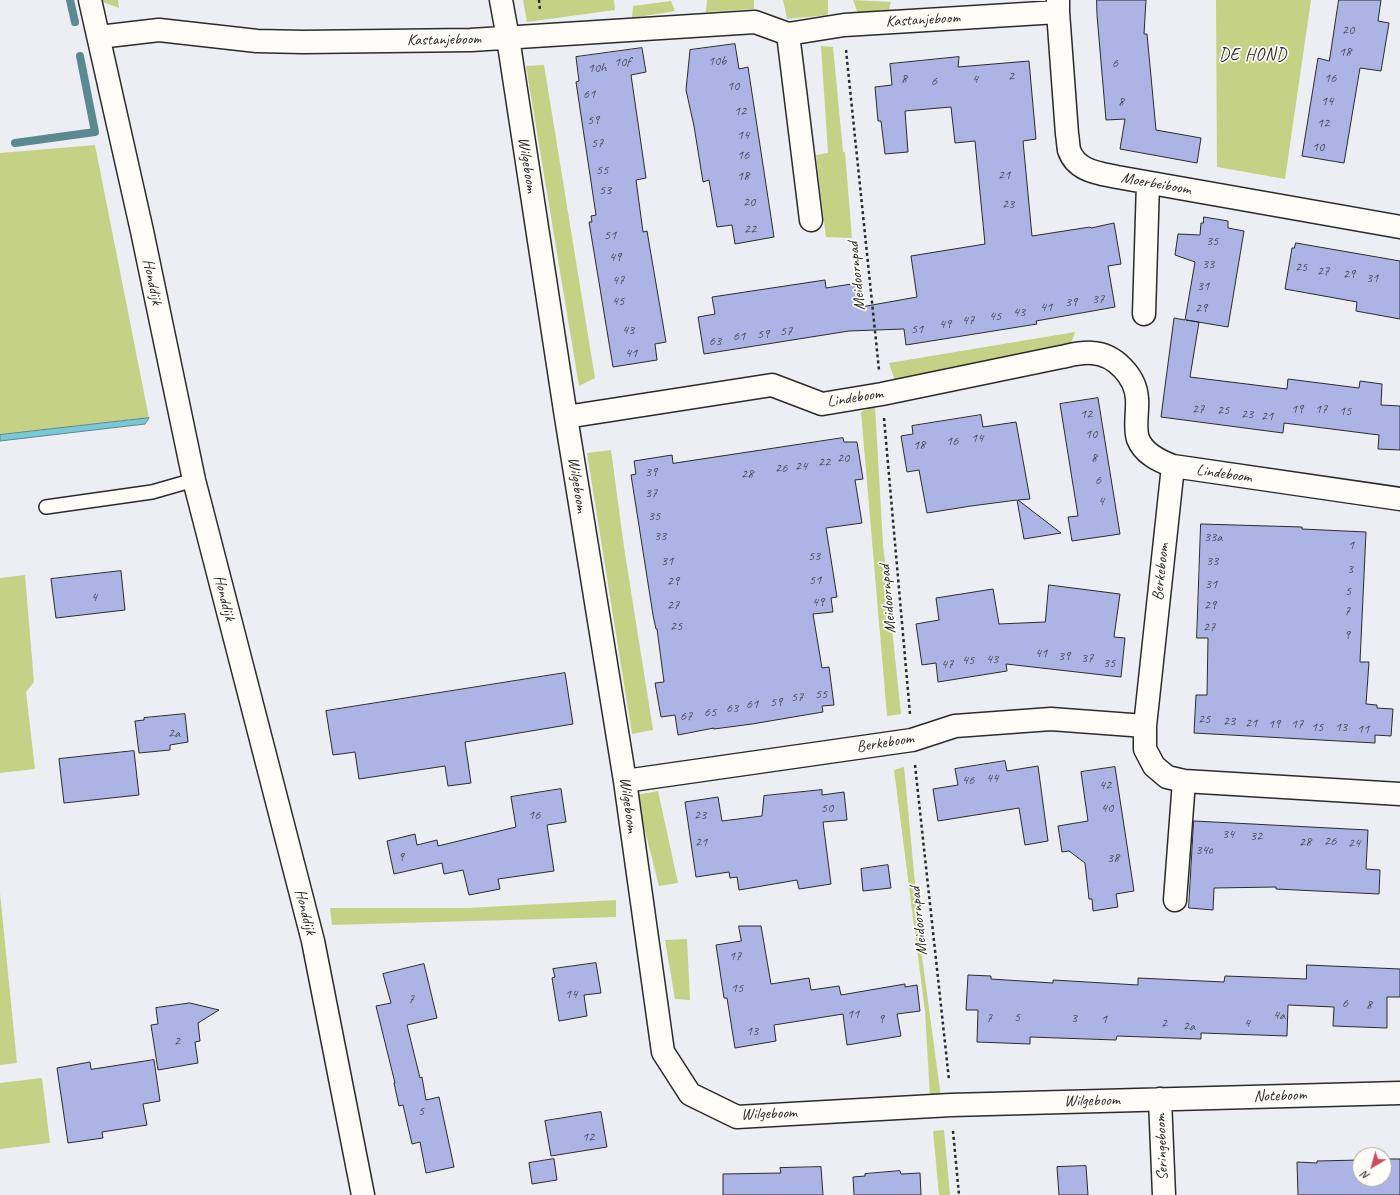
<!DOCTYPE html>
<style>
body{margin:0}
#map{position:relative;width:1400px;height:1195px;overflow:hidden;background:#edeef3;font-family:Caveat,sans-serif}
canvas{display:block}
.north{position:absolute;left:1352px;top:1147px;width:40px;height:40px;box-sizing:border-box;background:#fdfcf7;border:1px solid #a9a8a5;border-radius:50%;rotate:217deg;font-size:11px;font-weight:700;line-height:16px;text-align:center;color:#2b2b2b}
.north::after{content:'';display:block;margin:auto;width:14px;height:18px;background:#d1495b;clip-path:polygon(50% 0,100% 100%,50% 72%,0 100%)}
</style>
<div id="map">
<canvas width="1400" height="1195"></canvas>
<div class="north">N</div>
</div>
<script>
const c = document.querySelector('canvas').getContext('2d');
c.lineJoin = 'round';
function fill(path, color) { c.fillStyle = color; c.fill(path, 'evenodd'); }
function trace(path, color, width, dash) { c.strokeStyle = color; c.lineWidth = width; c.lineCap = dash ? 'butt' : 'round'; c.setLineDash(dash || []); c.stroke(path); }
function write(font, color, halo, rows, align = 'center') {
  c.font = font + ' Caveat,sans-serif'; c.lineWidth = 3.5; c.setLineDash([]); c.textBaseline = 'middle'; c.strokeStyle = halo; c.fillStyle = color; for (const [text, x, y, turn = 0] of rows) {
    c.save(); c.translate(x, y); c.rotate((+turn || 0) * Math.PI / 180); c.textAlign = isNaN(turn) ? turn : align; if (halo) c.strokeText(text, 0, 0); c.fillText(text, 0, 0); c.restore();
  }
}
const green = new Path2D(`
 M 102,0 L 118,0 L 119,8 L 103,2 Z
 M 523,0 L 614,0 L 615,10 L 527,22 Z
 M 707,0 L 754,0 L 754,9 L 706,12 Z
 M 783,0 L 828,0 L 828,15 L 787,19 Z
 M 853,0 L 891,2 L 888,13 L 858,14 Z
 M 1216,0 L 1311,0 L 1285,179 L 1217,167 Z
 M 671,1 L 675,11 L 632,18 L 633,6 Z
 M 821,46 L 833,47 L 843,152 L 845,152 L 852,238 L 826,237 L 816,155 L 828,153 Z
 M 544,65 L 595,378 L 579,386 L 526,66 Z
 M 95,145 L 149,418 L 0,435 L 0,153 Z
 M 1075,332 L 1071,344 L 895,381 L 889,363 Z
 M 875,406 L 883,544 L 901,714 L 887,716 L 861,412 Z
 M 611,450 L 624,547 L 653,730 L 632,734 L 587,453 Z
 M 25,575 L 34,682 L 26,692 L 35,769 L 0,773 L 0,578 Z
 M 904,767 L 922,957 L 941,1097 L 930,1097 L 925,1011 L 894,770 Z
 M 658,791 L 678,883 L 659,886 L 636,795 Z
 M 0,893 L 17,1063 L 0,1065 Z
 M 616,900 L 616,917 L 332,925 L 330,908 L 468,908 Z
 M 687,939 L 690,1000 L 675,999 L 665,940 Z
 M 42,1078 L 50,1143 L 0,1149 L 0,1083 Z
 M 944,1130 L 950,1195 L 939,1195 L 933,1131 Z`);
const water = new Path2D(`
 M 149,418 L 145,424 L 0,441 L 0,435 Z`);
const stream = new Path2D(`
 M 70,0 L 75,22
 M 15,143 L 95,132 L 80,56`);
const building = new Path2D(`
 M 1097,0 L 1146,0 L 1144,34 L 1147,34 L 1156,130 L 1201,138 L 1197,163 L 1120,149 L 1125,119 L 1106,120 L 1097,15 Z
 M 1339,0 L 1381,0 L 1378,21 L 1389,23 L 1381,71 L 1360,68 L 1344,163 L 1302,156 L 1318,58 L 1329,61 Z
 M 735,44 L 739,69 L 748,67 L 774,237 L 735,244 L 732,225 L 717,227 L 709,180 L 703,182 L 694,126 L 686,90 L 690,50 Z
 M 642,48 L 646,72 L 631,75 L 646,178 L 636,180 L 643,232 L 647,231 L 666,342 L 655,344 L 657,360 L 613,367 L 589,222 L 592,222 L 591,216 L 596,215 L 576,82 L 579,81 L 576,57 Z
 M 959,57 L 958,67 L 1029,61 L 1036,139 L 1023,141 L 1032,236 L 1090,227 L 1091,228 L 1114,223 L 1121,264 L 1108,266 L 1115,307 L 1036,321 L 1037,324 L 906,345 L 904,329 L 849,331 L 704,354 L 698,317 L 715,314 L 712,297 L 825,280 L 826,288 L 858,283 L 861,307 L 917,297 L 911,256 L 985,244 L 975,141 L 955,143 L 951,107 L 905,111 L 908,152 L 885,154 L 881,121 L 878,121 L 875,87 L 892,85 L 890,64 Z
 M 1204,217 L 1228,221 L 1228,228 L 1244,231 L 1228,327 L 1186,320 L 1199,322 L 1190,377 L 1287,389 L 1288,379 L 1359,388 L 1360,381 L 1382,384 L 1381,405 L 1400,406 L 1400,450 L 1378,449 L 1379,435 L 1284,423 L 1283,433 L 1161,417 L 1174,318 L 1185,320 L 1195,262 L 1175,255 L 1178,234 L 1200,235 L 1201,223 L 1203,223 Z
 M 1296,243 L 1400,261 L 1400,319 L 1356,311 L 1357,302 L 1285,289 L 1292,248 L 1294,248 Z
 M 1098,398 L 1120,534 L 1072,541 L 1068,517 L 1078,516 L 1060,404 Z
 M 981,415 L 983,427 L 1016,422 L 1030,499 L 1018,500 L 1061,533 L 1024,539 L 1017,500 L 971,506 L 927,513 L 919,470 L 907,472 L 901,436 L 913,434 L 912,426 Z
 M 843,438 L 844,442 L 857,442 L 863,479 L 855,480 L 862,523 L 826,528 L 837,597 L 831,598 L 833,612 L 813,614 L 822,668 L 829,667 L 834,705 L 822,706 L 823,712 L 752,724 L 714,729 L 714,728 L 678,735 L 675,715 L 661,717 L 655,683 L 664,682 L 657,629 L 656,629 L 653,615 L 631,475 L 636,474 L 634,461 L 672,455 L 673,463 Z
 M 1201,524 L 1302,527 L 1302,529 L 1366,532 L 1360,662 L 1369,662 L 1366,704 L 1377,705 L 1377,708 L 1393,709 L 1391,736 L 1375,735 L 1375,743 L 1194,733 L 1196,695 L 1207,695 L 1208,638 L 1197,638 Z
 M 121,571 L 125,610 L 56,618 L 51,579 Z
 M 1049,585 L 1120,594 L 1114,637 L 1125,638 L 1121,677 L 1006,664 L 1007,671 L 938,682 L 936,663 L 922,665 L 916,624 L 939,620 L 936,598 L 993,589 L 999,624 L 1045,622 Z
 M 565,673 L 573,724 L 465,742 L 471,783 L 448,786 L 445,766 L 359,779 L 355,752 L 333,755 L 326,711 Z
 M 185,714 L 188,742 L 170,745 L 170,750 L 139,753 L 135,721 L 144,720 L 144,718 Z
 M 134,751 L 139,795 L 64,803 L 59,759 Z
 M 1005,761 L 1007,771 L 1038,766 L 1048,841 L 1025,845 L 1019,808 L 938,821 L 933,789 L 958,785 L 955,769 Z
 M 1115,767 L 1134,891 L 1116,894 L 1118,907 L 1093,911 L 1092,899 L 1089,899 L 1085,863 L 1069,851 L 1062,852 L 1058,826 L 1088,821 L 1081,772 Z
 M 561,789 L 566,822 L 547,825 L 554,871 L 498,879 L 500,889 L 469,895 L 463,870 L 444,874 L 442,863 L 394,874 L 387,841 L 415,834 L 417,845 L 437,840 L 438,846 L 516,827 L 511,797 Z
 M 822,790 L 822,795 L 844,792 L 847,820 L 823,822 L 831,884 L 799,889 L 797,880 L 739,890 L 737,877 L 730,878 L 729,872 L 696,877 L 685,802 L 718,797 L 722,821 L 762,816 L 764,796 Z
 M 1194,821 L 1368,830 L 1366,869 L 1380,870 L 1379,894 L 1276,889 L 1276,887 L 1214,888 L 1213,910 L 1189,908 Z
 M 888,865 L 891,888 L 863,891 L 861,869 Z
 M 739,926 L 761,926 L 771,984 L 809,978 L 811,990 L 839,986 L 841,995 L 905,984 L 905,987 L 917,985 L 920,1011 L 897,1014 L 901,1036 L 847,1045 L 843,1014 L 774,1025 L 776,1041 L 735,1048 L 727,998 L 724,998 L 716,945 L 741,941 Z
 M 596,963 L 601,993 L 584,995 L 587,1016 L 559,1021 L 552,978 L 555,977 L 553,969 Z
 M 424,964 L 437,1018 L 407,1025 L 420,1078 L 422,1077 L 426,1100 L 439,1097 L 454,1167 L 426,1173 L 420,1142 L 412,1144 L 403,1105 L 399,1106 L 394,1083 L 395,1083 L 376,1006 L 391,1003 L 383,974 Z
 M 1307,965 L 1400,969 L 1400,997 L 1387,997 L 1387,1028 L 1333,1026 L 1334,1007 L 1288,1005 L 1287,1036 L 1201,1033 L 1201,1039 L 1117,1036 L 1116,1040 L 1030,1037 L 1030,1044 L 977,1042 L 978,1010 L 966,1010 L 968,975 L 991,976 L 991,979 L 1053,983 L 1053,980 L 1138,985 L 1138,978 L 1224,982 L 1225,976 L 1306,979 Z
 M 190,1003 L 219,1010 L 198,1023 L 200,1041 L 195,1042 L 198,1063 L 158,1070 L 151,1025 L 158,1024 L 156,1008 Z
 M 154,1060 L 160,1101 L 143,1104 L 147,1125 L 102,1132 L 103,1138 L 68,1143 L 57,1068 L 90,1062 L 91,1069 Z
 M 601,1112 L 607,1147 L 551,1156 L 545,1121 Z
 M 554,1159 L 557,1180 L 532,1184 L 529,1163 Z
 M 1384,1159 L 1400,1159 L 1400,1195 L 1298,1195 L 1297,1162 L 1317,1163 L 1317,1161 L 1360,1160 L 1360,1179 L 1384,1179 Z
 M 1086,1166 L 1088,1195 L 1059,1195 L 1057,1167 Z
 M 821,1167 L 823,1195 L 723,1195 L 723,1174 L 781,1173 L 780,1168 Z
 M 900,1171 L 901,1174 L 920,1173 L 921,1195 L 854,1195 L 853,1177 L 865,1176 L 865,1174 Z`);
const path = new Path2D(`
 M 539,0 L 540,10
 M 846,50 L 879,370
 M 884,418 L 910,714
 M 915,765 L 949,1080
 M 953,1131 L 959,1195`);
const service = new Path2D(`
 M 46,507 L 152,492 L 194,480`);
const minor = new Path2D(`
 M 90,0 L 142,231 L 194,480 L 313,941 L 363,1195
 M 501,0 L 508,38 L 566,417 L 625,781 L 663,1052 L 690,1094 L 737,1117 L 951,1105 L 1400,1093
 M 1058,0 L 1058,12 L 1067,134 C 1068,139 1068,145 1069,150 C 1076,171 1098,173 1117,177 L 1400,227
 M 788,34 L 811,220
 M 99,37 L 159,30 L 257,41 L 303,42 L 471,40 L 755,22 L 788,34 L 844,25 L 1058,12
 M 1144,314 L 1148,183
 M 566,417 L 772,385 L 822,404 L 882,394 L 1061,357 C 1071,355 1082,352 1092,353 C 1115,354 1136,377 1137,399 C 1138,412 1134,427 1138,439 C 1144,454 1159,461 1173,466 L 1400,499
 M 1145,726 L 1173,466
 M 625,781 L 912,740 L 955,726 L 1051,719 L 1145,726 L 1145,749 L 1154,766 L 1167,777 L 1184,781 L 1400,794
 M 1175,900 L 1184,781
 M 1160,1099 L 1164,1195`);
const numberNames = [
 ["20",1348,30],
 ["18",1345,52],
 ["10b",717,61],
 ["10f",622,62],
 ["6",1115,63],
 ["10h",597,68],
 ["2",1011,76],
 ["16",1330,78],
 ["8",904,79],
 ["4",975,79],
 ["6",934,81],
 ["10",733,86],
 ["61",589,94],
 ["14",1327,101],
 ["8",1121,102],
 ["12",740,111],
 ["59",593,120],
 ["12",1323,123],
 ["14",743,135],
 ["57",597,143],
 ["10",1318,147],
 ["16",743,155],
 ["55",602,170],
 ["21",1004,175],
 ["18",743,176],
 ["53",605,190],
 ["20",749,202],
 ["23",1008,204],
 ["22",750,229],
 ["51",610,235],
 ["35",1212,241],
 ["49",615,257],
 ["33",1208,264],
 ["25",1301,267],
 ["27",1323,271],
 ["29",1349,274],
 ["31",1372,278],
 ["47",618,280],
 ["31",1203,286],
 ["37",1098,299],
 ["45",618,301],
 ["39",1071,302],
 ["41",1046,307],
 ["29",1201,308],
 ["43",1019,312],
 ["45",995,316],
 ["47",968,320],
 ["49",945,324],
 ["51",917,329],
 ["43",628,330],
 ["57",786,331],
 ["59",763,334],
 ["61",739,336],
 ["63",715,341],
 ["41",631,353],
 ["27",1198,409],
 ["19",1297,409],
 ["17",1321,409],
 ["25",1223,410],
 ["15",1345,411],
 ["12",1086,414],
 ["23",1247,414],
 ["21",1267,416],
 ["10",1091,434],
 ["14",977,438],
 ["16",952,441],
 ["18",919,445],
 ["20",843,458],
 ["8",1094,458],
 ["22",824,462],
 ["24",801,466],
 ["26",781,468],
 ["39",651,472],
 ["28",747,474],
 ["6",1098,480],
 ["37",651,493],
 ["4",1101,501],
 ["35",654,516],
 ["33",660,536],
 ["33a",1213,537],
 ["1",1351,545],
 ["53",814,556],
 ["31",667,561],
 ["33",1212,561],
 ["3",1350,569],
 ["51",815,580],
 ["29",673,581],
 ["31",1211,584],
 ["5",1348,591],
 ["4",94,597],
 ["49",818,602],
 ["27",673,605],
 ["29",1210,605],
 ["7",1347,611],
 ["25",676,626],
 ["27",1209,627],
 ["9",1347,635],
 ["41",1041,653],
 ["39",1064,656],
 ["37",1087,658],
 ["43",992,659],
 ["45",968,660],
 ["35",1109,663],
 ["47",947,664],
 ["55",821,694],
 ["57",797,697],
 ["59",776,702],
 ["61",752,704],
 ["63",732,708],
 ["65",710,712],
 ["67",686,716],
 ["25",1204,719],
 ["23",1229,721],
 ["21",1251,723],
 ["19",1274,724],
 ["17",1297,724],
 ["15",1317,727],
 ["13",1341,727],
 ["11",1363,729],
 ["2a",174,733],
 ["44",992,778],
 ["46",968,780],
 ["42",1105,785],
 ["50",827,808],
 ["40",1107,808],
 ["16",534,815],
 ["23",700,815],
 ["34",1228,834],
 ["32",1256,836],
 ["26",1330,841],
 ["21",701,842],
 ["28",1305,842],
 ["24",1354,843],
 ["34c",1204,850],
 ["9",401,857],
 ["38",1113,858],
 ["17",735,956],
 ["15",737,988],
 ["14",571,994],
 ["7",411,999],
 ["6",1345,1003],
 ["8",1369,1005],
 ["11",853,1014],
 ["4a",1279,1015],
 ["5",1017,1017],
 ["7",989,1018],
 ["3",1074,1018],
 ["9",881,1019],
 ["1",1104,1019],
 ["2",1164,1023],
 ["4",1247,1023],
 ["2a",1189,1026],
 ["13",752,1031],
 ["2",177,1041],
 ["5",421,1111],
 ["12",588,1137]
];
const streetNames = [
 ["Kastanjeboom",923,20,-3],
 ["Kastanjeboom",444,40,-1],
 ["Wilgeboom",527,165,81],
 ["Moerbeiboom",1156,184,10],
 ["Meidoornpad",857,276,-96],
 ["Honddijk",152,282,78],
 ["Lindeboom",855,398,-9],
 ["Lindeboom",1224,474,8],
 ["Wilgeboom",577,485,81],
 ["Berkeboom",1161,572,-84],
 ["Honddijk",224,598,76],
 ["Meidoornpad",888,599,-95],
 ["Berkeboom",885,743,-9],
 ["Wilgeboom",628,805,82],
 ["Honddijk",305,912,76],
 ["Meidoornpad",919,921,-96],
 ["Noteboom",1280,1096,-2],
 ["Wilgeboom",1092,1101,-1],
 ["Wilgeboom",769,1114,-2],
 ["Seringeboom",1162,1147,-92]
];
const neighbourhoodNames = [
 ["DE HOND",1253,56]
];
fill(green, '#c5d184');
fill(water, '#79c8d7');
trace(water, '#5a8992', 1);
trace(stream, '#5a8992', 8);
fill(building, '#abb4e5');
trace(building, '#2b2b2b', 1);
trace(service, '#2b2b2b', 16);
trace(minor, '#2b2b2b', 25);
trace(path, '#2b2b2b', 2.5, [3, 3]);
trace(service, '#fdfcf7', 13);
trace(minor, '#fdfcf7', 22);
write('14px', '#4b4d5a', null, numberNames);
write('16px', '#2b2b2b', '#fdfcf7', streetNames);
c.letterSpacing = '1px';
write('17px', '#2b2b2b', '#fdfcf7', neighbourhoodNames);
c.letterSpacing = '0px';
</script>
